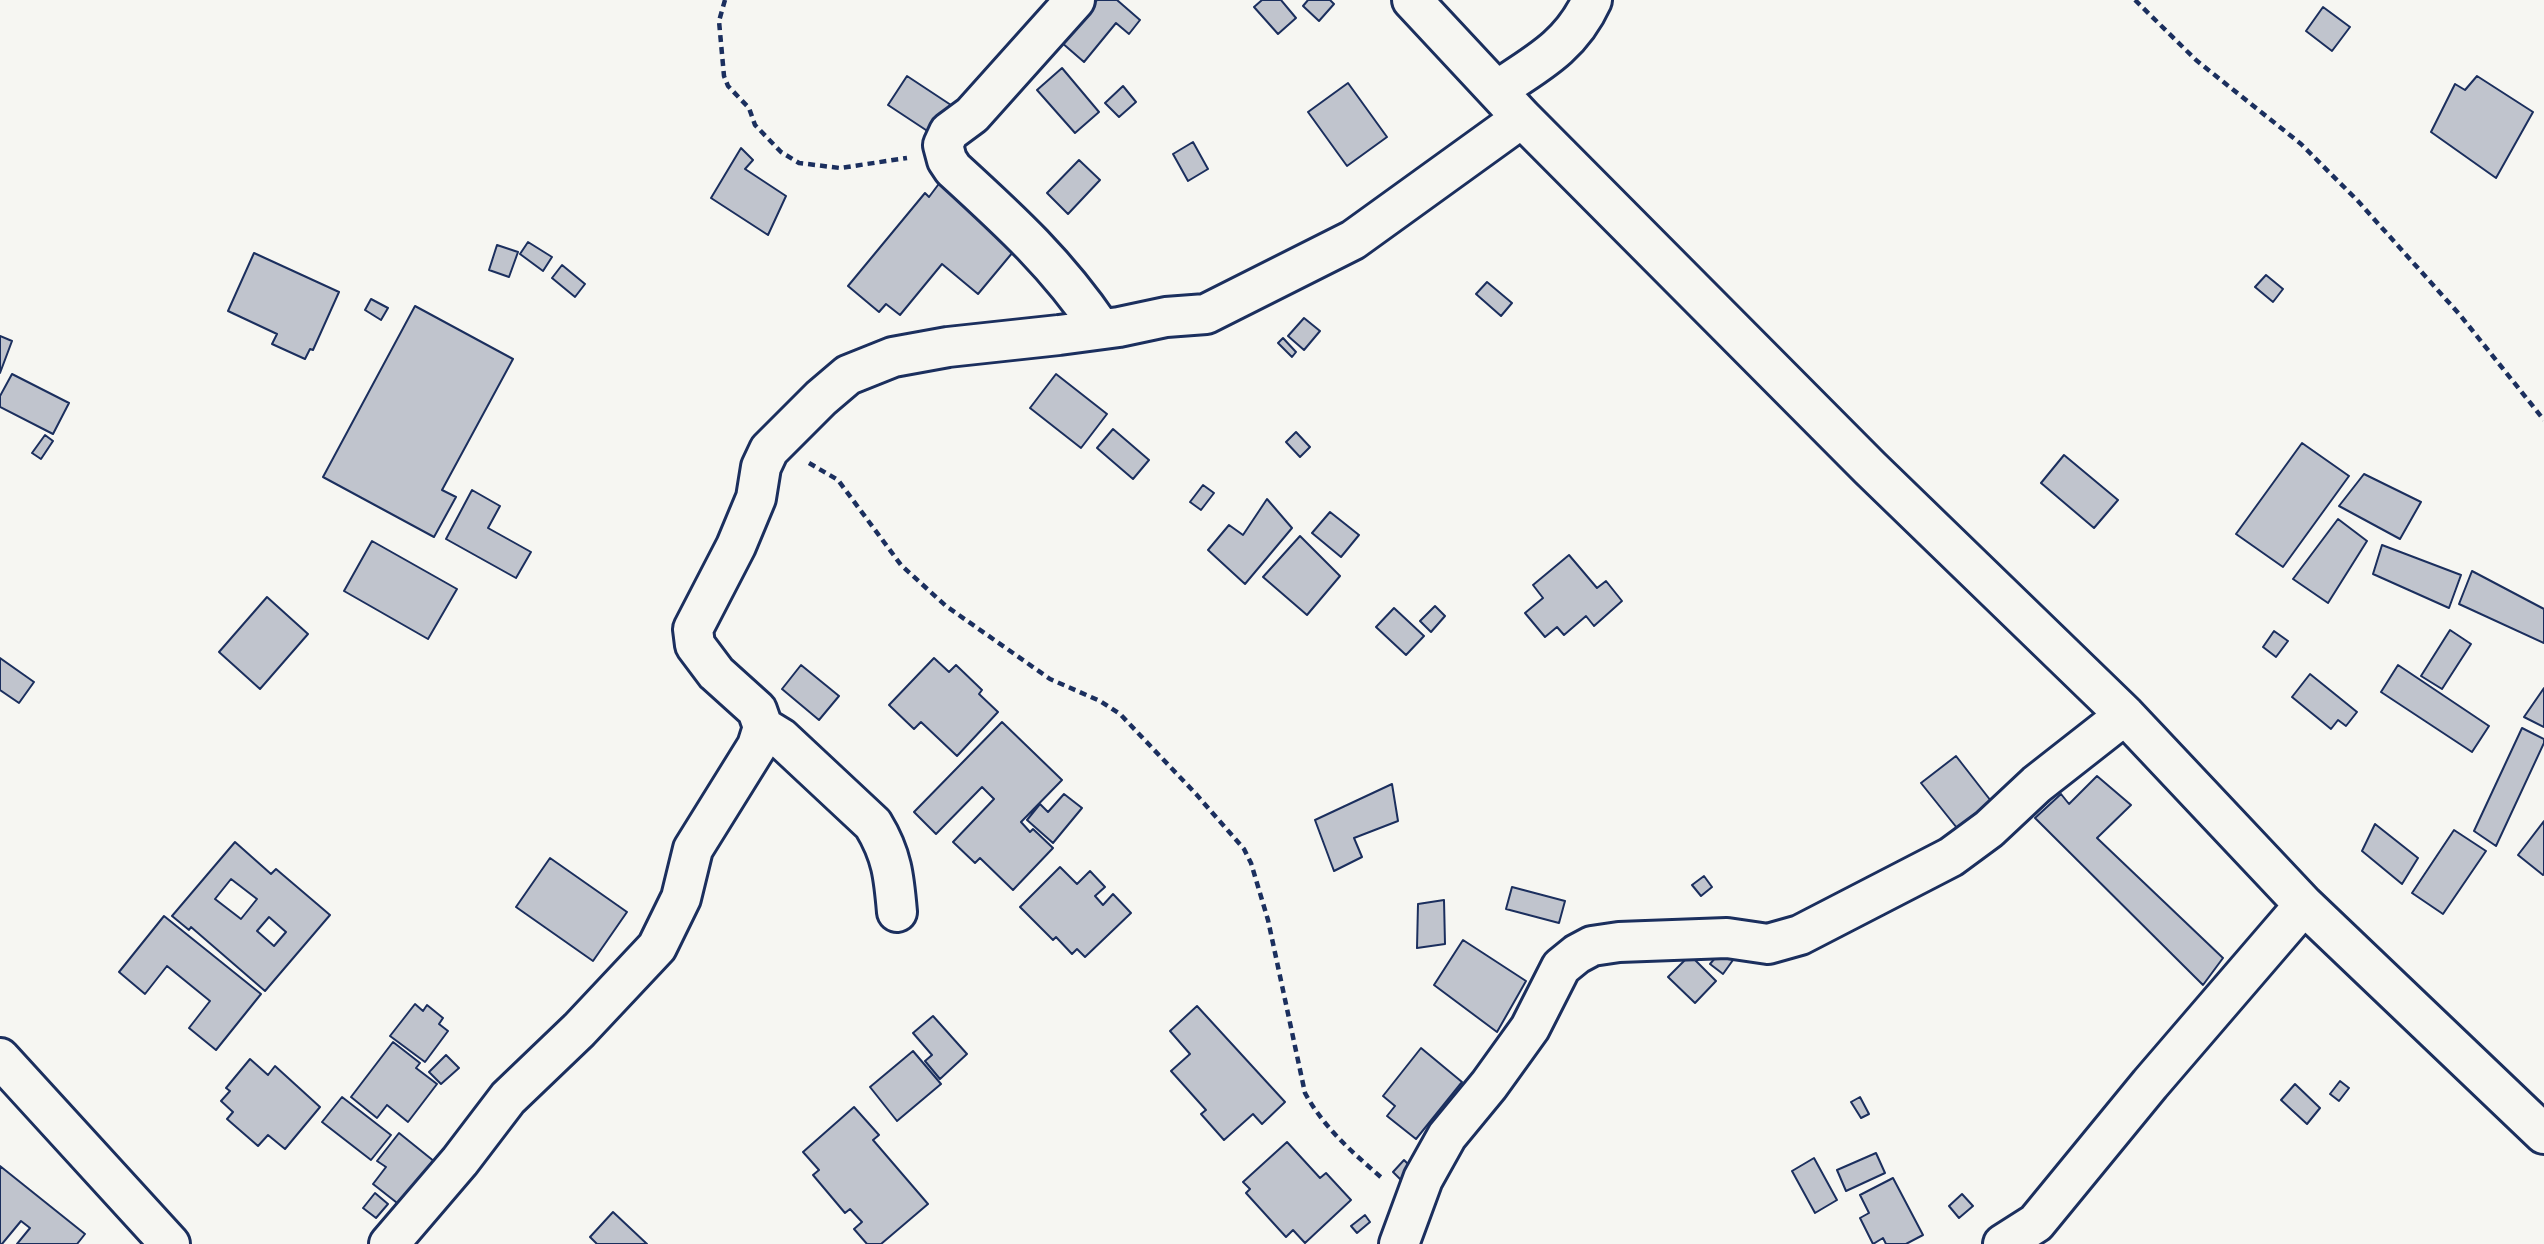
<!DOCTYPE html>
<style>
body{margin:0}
canvas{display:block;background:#f6f6f2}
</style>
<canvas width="2544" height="1244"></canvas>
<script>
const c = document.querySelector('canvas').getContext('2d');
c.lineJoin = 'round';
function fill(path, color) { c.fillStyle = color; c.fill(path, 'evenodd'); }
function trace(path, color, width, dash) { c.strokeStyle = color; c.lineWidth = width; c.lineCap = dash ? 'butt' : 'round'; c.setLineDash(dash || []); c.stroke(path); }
const building = new Path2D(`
 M 1097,0 L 1117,0 L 1140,20 L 1129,34 L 1116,23 L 1084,62 L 1061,42 Z
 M 1262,0 L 1281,0 L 1296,18 L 1278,34 L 1254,7 Z
 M 1308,0 L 1330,0 L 1334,4 L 1319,21 L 1303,6 Z
 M 2323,7 L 2350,27 L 2332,51 L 2306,31 Z
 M 1062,68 L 1099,112 L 1075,133 L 1037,90 Z
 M 907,76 L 957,109 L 938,138 L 888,105 Z
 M 2477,76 L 2533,112 L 2496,178 L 2431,132 L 2455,84 L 2465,90 Z
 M 1348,83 L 1387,137 L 1347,166 L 1308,112 Z
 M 1123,86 L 1136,102 L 1119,117 L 1105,103 Z
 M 1193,142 L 1208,169 L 1188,181 L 1173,154 Z
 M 741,148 L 753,160 L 745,169 L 786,196 L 768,235 L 711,198 Z
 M 1079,160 L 1100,180 L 1068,214 L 1047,193 Z
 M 941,181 L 1018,246 L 978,294 L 942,264 L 900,315 L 886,304 L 879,312 L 848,286 L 925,193 L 929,197 Z
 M 528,242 L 552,257 L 543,271 L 520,254 Z
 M 497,245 L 518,252 L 509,277 L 489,270 Z
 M 254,253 L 339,292 L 313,350 L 310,349 L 305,359 L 272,344 L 277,334 L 228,311 Z
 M 562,265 L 585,284 L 575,297 L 552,278 Z
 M 2266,275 L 2283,289 L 2273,302 L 2255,287 Z
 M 1487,282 L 1512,303 L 1501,316 L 1476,294 Z
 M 371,299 L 388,308 L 381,320 L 365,310 Z
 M 415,306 L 513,359 L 442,490 L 456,497 L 434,537 L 323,477 Z
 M 1304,318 L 1320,331 L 1304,350 L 1288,336 Z
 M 0,336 L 12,341 L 0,373 Z
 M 1283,338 L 1296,352 L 1292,357 L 1278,343 Z
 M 12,374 L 69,403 L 53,434 L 0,407 L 0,396 Z
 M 1056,374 L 1107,414 L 1081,448 L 1030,408 Z
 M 1113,429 L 1149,460 L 1133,479 L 1097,448 Z
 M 1296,432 L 1310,447 L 1300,457 L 1286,442 Z
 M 45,435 L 53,441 L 41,459 L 32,453 Z
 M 2302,443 L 2349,476 L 2283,567 L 2236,534 Z
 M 2064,455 L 2118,500 L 2094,528 L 2041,483 Z
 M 2364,474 L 2421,502 L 2400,539 L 2339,506 Z
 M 1203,485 L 1214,493 L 1201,510 L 1190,502 Z
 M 472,490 L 500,506 L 488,528 L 531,552 L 516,578 L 446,539 Z
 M 1267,499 L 1292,528 L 1245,584 L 1208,550 L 1229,525 L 1243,535 Z
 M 1330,512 L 1359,535 L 1341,557 L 1312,533 Z
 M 2338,519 L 2367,541 L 2328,603 L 2293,579 Z
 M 1300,536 L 1340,576 L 1307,615 L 1263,577 Z
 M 372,541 L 457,589 L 428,639 L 344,591 Z
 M 2382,545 L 2461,575 L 2449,608 L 2373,574 Z
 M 1569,555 L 1597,588 L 1606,581 L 1622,601 L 1594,626 L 1586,616 L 1564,635 L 1557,627 L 1545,637 L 1525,613 L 1543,598 L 1533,585 Z
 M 2472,571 L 2544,609 L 2544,643 L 2459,604 Z
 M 267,597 L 308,634 L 260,689 L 219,652 Z
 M 1435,606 L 1445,616 L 1431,632 L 1420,621 Z
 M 1394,608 L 1424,636 L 1406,655 L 1376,627 Z
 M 2450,630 L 2471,644 L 2442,689 L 2421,676 Z
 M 2274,631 L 2288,641 L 2276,657 L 2263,647 Z
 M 0,658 L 34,682 L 19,703 L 0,690 Z
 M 934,658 L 949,672 L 956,665 L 982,690 L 979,694 L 998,712 L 957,756 L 921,722 L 914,729 L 889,705 Z
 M 801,665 L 839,696 L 819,720 L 782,689 Z
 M 2398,665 L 2489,726 L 2472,752 L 2381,692 Z
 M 2310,674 L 2357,712 L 2346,726 L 2338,720 L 2331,729 L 2292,697 Z
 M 2544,688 L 2544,727 L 2524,717 Z
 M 1002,722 L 1062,780 L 1021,822 L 1030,832 L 1033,829 L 1053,848 L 1013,890 L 980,858 L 975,863 L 953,842 L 994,799 L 982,787 L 936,834 L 914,812 Z
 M 2522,728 L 2544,739 L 2544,743 L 2496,846 L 2474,831 Z
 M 1956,756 L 1991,801 L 1957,828 L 1921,783 Z
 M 2097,776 L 2131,805 L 2097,838 L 2223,958 L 2203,985 L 2035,818 L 2061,794 L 2069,804 Z
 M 1392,784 L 1398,821 L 1354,838 L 1362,857 L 1334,871 L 1315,820 Z
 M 1064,794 L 1082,808 L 1053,843 L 1027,820 L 1040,804 L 1048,812 Z
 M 2544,821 L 2544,874 L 2543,875 L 2518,855 Z
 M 2375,824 L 2418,858 L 2402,884 L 2362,851 Z
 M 2454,830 L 2486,851 L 2443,914 L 2412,893 Z
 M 235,842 L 271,874 L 276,869 L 330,915 L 265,991 L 191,927 L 189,930 L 172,916 ZM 231,879 L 257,899 L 241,919 L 215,899 ZM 269,917 L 286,932 L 274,946 L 257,931 Z
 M 550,858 L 627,912 L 593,961 L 516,907 Z
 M 1060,867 L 1077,884 L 1090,871 L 1105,887 L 1095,896 L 1103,905 L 1113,894 L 1131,913 L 1085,957 L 1077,949 L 1072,954 L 1056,937 L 1053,940 L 1020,907 Z
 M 1704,876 L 1712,887 L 1701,896 L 1692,885 Z
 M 1512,887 L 1565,901 L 1559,923 L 1506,909 Z
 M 1444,900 L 1445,944 L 1417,948 L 1418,904 Z
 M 164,916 L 261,994 L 216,1050 L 189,1028 L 210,1001 L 167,966 L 145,994 L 119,972 Z
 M 1463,940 L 1526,981 L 1497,1032 L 1434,985 Z
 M 1721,951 L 1733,960 L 1723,974 L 1710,964 Z
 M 1690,955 L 1716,981 L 1695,1003 L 1668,977 Z
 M 415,1004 L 423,1011 L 427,1005 L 443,1018 L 439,1024 L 448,1031 L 425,1062 L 390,1036 Z
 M 1197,1006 L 1285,1102 L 1262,1124 L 1253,1114 L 1224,1140 L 1201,1114 L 1206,1110 L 1171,1071 L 1190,1054 L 1170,1031 Z
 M 933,1016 L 967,1054 L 940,1079 L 925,1061 L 932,1055 L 913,1033 Z
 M 393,1042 L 420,1063 L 416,1068 L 437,1084 L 408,1122 L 387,1105 L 377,1118 L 351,1097 Z
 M 1421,1048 L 1462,1082 L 1416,1139 L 1387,1116 L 1395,1106 L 1383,1096 Z
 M 913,1051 L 941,1084 L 897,1121 L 870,1087 Z
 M 446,1055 L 459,1068 L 441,1084 L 429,1072 Z
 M 250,1059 L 268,1075 L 275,1066 L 320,1107 L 285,1149 L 268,1135 L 258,1146 L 227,1119 L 233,1112 L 221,1101 L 230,1091 L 226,1088 Z
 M 2340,1081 L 2349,1088 L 2339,1101 L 2330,1094 Z
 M 2295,1084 L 2320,1108 L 2307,1124 L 2281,1100 Z
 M 342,1097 L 391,1135 L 371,1160 L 322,1122 Z
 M 1860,1097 L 1869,1114 L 1861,1118 L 1851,1102 Z
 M 854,1107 L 879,1135 L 873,1140 L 928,1204 L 881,1244 L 867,1244 L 854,1229 L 862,1222 L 850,1209 L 845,1213 L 813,1175 L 819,1170 L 803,1152 Z
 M 399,1133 L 435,1162 L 401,1206 L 373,1184 L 386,1167 L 377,1161 Z
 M 1287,1142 L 1320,1178 L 1326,1173 L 1351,1200 L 1305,1243 L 1293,1230 L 1286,1237 L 1246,1193 L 1250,1189 L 1243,1182 Z
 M 1876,1153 L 1885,1173 L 1846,1191 L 1837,1170 Z
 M 1814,1158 L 1837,1200 L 1815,1213 L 1792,1171 Z
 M 1404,1160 L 1416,1172 L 1405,1184 L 1393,1172 Z
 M 0,1166 L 85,1234 L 77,1244 L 17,1244 L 30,1228 L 21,1221 L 2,1244 L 0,1244 Z
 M 1893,1178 L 1923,1235 L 1906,1244 L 1886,1244 L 1883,1238 L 1873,1244 L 1860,1218 L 1869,1213 L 1860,1195 Z
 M 375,1193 L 388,1204 L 376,1218 L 363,1208 Z
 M 1962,1194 L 1973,1206 L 1959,1218 L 1949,1206 Z
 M 613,1212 L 647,1244 L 597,1244 L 590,1237 Z
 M 1365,1215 L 1370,1222 L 1357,1233 L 1351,1226 Z`);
const path = new Path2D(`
 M 725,0 L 719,21 L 724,76 L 728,86 L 749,108 L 755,125 L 781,152 L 799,163 L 840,168 L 907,158
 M 2135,0 L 2196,60 L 2301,144 L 2357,200 L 2460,315 L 2544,420
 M 809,463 L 838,480 L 901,565 L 946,606 L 1050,679 L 1100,701 L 1120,714 L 1196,794 L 1244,849 L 1251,863 L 1268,920 L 1305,1093 C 1324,1128 1353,1153 1383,1179`);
const minor = new Path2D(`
 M 1075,0 L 972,115 L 949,132 L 943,145 L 947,160 L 953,169 C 1011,222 1057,264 1101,329
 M 1412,0 L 1522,118 L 1870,468 L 2125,715 L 2304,905 L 2544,1134
 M 1497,90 C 1538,63 1571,46 1592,0
 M 763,727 L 781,738 L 873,824 C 892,855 894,877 897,912
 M 0,1058 L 170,1244
 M 389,1244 L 460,1161 L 508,1098 L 579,1030 L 657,947 L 681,898 L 693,849 L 757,746 L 763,727 L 757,710 L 716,673 L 695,645 L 693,629 L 736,546 L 756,498 L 761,467 L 769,450 L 821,398 L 848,375 L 893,357 L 948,347 L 1059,335 L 1119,327 L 1166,317 L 1206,314 L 1353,240 L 1522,118
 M 1399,1244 L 1423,1179 L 1447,1136 L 1489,1085 L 1530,1028 L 1561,967 L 1577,954 L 1592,946 L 1619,942 L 1727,938 L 1768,944 L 1800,935 L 1951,857 L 1989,829 L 2037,784 L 2125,715
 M 2003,1244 L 2036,1223 L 2150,1084 L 2304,905`);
fill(building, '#c0c4cd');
trace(building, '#1b2f5e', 2);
trace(minor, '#1b2f5e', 44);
trace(path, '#1b2f5e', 4.5, [7, 5]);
trace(minor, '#f6f6f2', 38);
</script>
